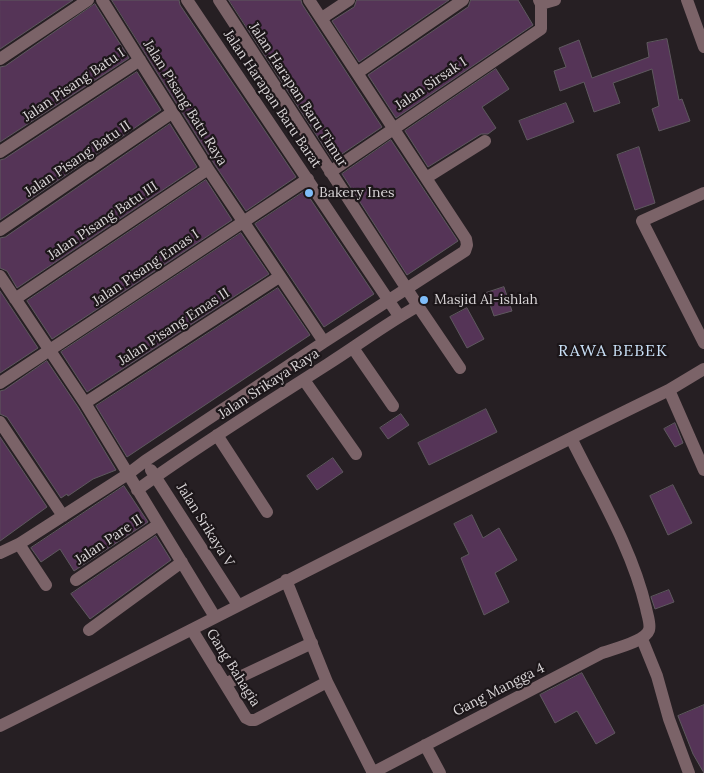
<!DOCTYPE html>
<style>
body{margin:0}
canvas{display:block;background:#261f23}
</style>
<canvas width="704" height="773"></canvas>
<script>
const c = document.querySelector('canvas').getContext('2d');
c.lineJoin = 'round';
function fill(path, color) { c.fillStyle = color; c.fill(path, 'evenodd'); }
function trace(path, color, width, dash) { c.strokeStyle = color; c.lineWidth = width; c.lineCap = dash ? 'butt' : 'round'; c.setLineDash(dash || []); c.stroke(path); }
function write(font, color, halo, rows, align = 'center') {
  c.font = font + ' Lora,serif'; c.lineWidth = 4.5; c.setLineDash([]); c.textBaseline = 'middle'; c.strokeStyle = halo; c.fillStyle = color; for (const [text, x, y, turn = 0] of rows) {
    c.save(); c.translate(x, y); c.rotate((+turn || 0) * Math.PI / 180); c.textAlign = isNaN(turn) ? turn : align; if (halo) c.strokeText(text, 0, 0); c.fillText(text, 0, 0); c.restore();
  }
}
const building = new Path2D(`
 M 0,0 L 73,0 L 0,49 Z
 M 112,0 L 179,0 L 180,5 L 296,177 L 246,211 L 215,165 Z
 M 229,0 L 301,0 L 302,4 L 382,127 L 333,160 Z
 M 357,0 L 449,0 L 359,62 L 332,21 L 354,7 Z
 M 471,0 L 518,0 L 533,25 L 396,118 L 368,75 L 468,7 Z
 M 95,4 L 129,58 L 0,142 L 0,67 L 5,66 Z
 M 667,39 L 679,100 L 682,99 L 690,121 L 659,131 L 652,109 L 659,106 L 652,69 L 613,83 L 620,103 L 594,112 L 584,82 L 560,91 L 554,71 L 566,67 L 559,48 L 579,40 L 592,78 L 649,57 L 647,43 Z
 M 496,69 L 509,89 L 482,107 L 496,128 L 488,134 L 481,134 L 428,167 L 405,131 Z
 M 137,72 L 161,110 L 0,220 L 0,160 L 4,159 Z
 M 566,103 L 574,122 L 527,140 L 519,121 Z
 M 170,124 L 197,167 L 17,288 L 7,271 L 0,268 L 0,238 L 5,237 Z
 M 391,140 L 458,241 L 407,275 L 342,174 Z
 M 639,147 L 655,203 L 635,210 L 617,155 Z
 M 206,180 L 232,220 L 52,339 L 27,301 Z
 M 305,191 L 374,294 L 324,327 L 255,224 Z
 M 241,233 L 269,274 L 87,392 L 61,352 Z
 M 504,287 L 512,311 L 494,316 L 486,293 Z
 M 278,288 L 310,335 L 127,457 L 96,406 Z
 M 0,291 L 38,348 L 0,373 Z
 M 467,308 L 484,339 L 467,348 L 450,317 Z
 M 47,361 L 78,407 L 116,470 L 93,479 L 68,496 L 67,494 L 61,498 L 7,417 L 0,414 L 0,391 L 4,390 Z
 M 486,409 L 497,432 L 429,465 L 418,443 Z
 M 401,414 L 409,425 L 388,439 L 380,428 Z
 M 675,423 L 683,443 L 675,447 L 664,429 Z
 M 0,437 L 47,507 L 0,541 Z
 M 333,458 L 343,472 L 317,490 L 307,476 Z
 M 673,485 L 692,523 L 668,535 L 650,496 Z
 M 124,486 L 148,522 L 74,571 L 60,549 L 41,562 L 31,548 Z
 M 472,515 L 483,538 L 499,528 L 517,560 L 495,573 L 509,602 L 484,615 L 461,558 L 469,554 L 454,524 Z
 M 156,536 L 171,560 L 90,619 L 71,594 Z
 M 669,590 L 674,602 L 655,609 L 651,597 Z
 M 582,673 L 615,733 L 596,744 L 577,711 L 555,723 L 540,695 Z
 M 704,705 L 704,773 L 693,754 L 678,716 Z`);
const minor = new Path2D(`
 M 102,0 L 208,169 L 324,342
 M 187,0 L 399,316
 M 219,0 L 418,306 L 460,368
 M 687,0 L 704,47
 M 541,4 L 555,0
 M 322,18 L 349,0
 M 0,59 L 88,0
 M 357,73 L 463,0
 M 0,152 L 140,60
 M 330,172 L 541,29 L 541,4 L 539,0
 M 426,178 L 485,141
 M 704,193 L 642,221 L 704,343
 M 0,230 L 173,112
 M 0,276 L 85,403 L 215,617
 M 15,299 L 208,169
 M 353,348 L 393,406
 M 304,380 L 356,454
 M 0,383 L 308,179
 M 669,390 L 704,470
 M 85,403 L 279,277
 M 0,422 L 63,516
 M 217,435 L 267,512
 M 151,470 L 238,605
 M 137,490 C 199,445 264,405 328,364 C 358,345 387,323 418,306
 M 19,544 L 46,585
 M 0,553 L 19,544 L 128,474 L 145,461 L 324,342 L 465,251 L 467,245 L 466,239 L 309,0
 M 76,580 L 158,525
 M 286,580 L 327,682 L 373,773
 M 89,630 L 182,562
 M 192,630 L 246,718 L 250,720 L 255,720 L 327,682
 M 642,639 L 657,676 L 669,719 L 689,773
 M 225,684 L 312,643
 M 0,726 C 223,615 444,499 669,390 L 704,369
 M 425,745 L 440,773
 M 372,773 L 602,653 C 613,649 645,642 649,630 C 651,624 647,614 646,608 C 632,548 598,493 571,438`);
const markers = [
 [309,193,5,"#7fbdfa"],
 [424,300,5,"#7fbdfa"]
];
const streetNames = [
 ["Jalan Sirsak I",431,84,-34],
 ["Jalan Pisang Batu I",74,85,-34],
 ["Jalan Harapan Baru Timur",298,95,57],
 ["Jalan Harapan Baru Barat",272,99,56],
 ["Jalan Pisang Batu Raya",185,103,58],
 ["Jalan Pisang Batu II",78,159,-34],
 ["Jalan Pisang Batu III",103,221,-34],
 ["Jalan Pisang Emas I",146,268,-34],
 ["Jalan Pisang Emas II",174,327,-33],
 ["Jalan Srikaya Raya",269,384,-33],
 ["Jalan Srikaya V",205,525,58],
 ["Jalan Pare II",109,540,-34],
 ["Gang Bahagia",233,668,58],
 ["Gang Mangga 4",499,690,-27]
];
const poiNames = [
 ["Bakery Ines",319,193],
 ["Masjid Al-ishlah",434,300]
];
const quarterNames = [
 ["RAWA BEBEK",613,351]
];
fill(building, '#553457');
trace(building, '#5e585e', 1);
trace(minor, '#7b6368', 12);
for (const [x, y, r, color] of markers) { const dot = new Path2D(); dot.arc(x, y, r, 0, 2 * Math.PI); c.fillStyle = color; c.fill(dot); trace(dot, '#1c1619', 2); }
write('14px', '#d9d5d7', '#1c1619', streetNames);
write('14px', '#d9d5d7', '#1c1619', poiNames, 'left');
c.letterSpacing = '1px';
write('16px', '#c9e0f7', '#1c1619', quarterNames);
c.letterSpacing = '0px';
</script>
